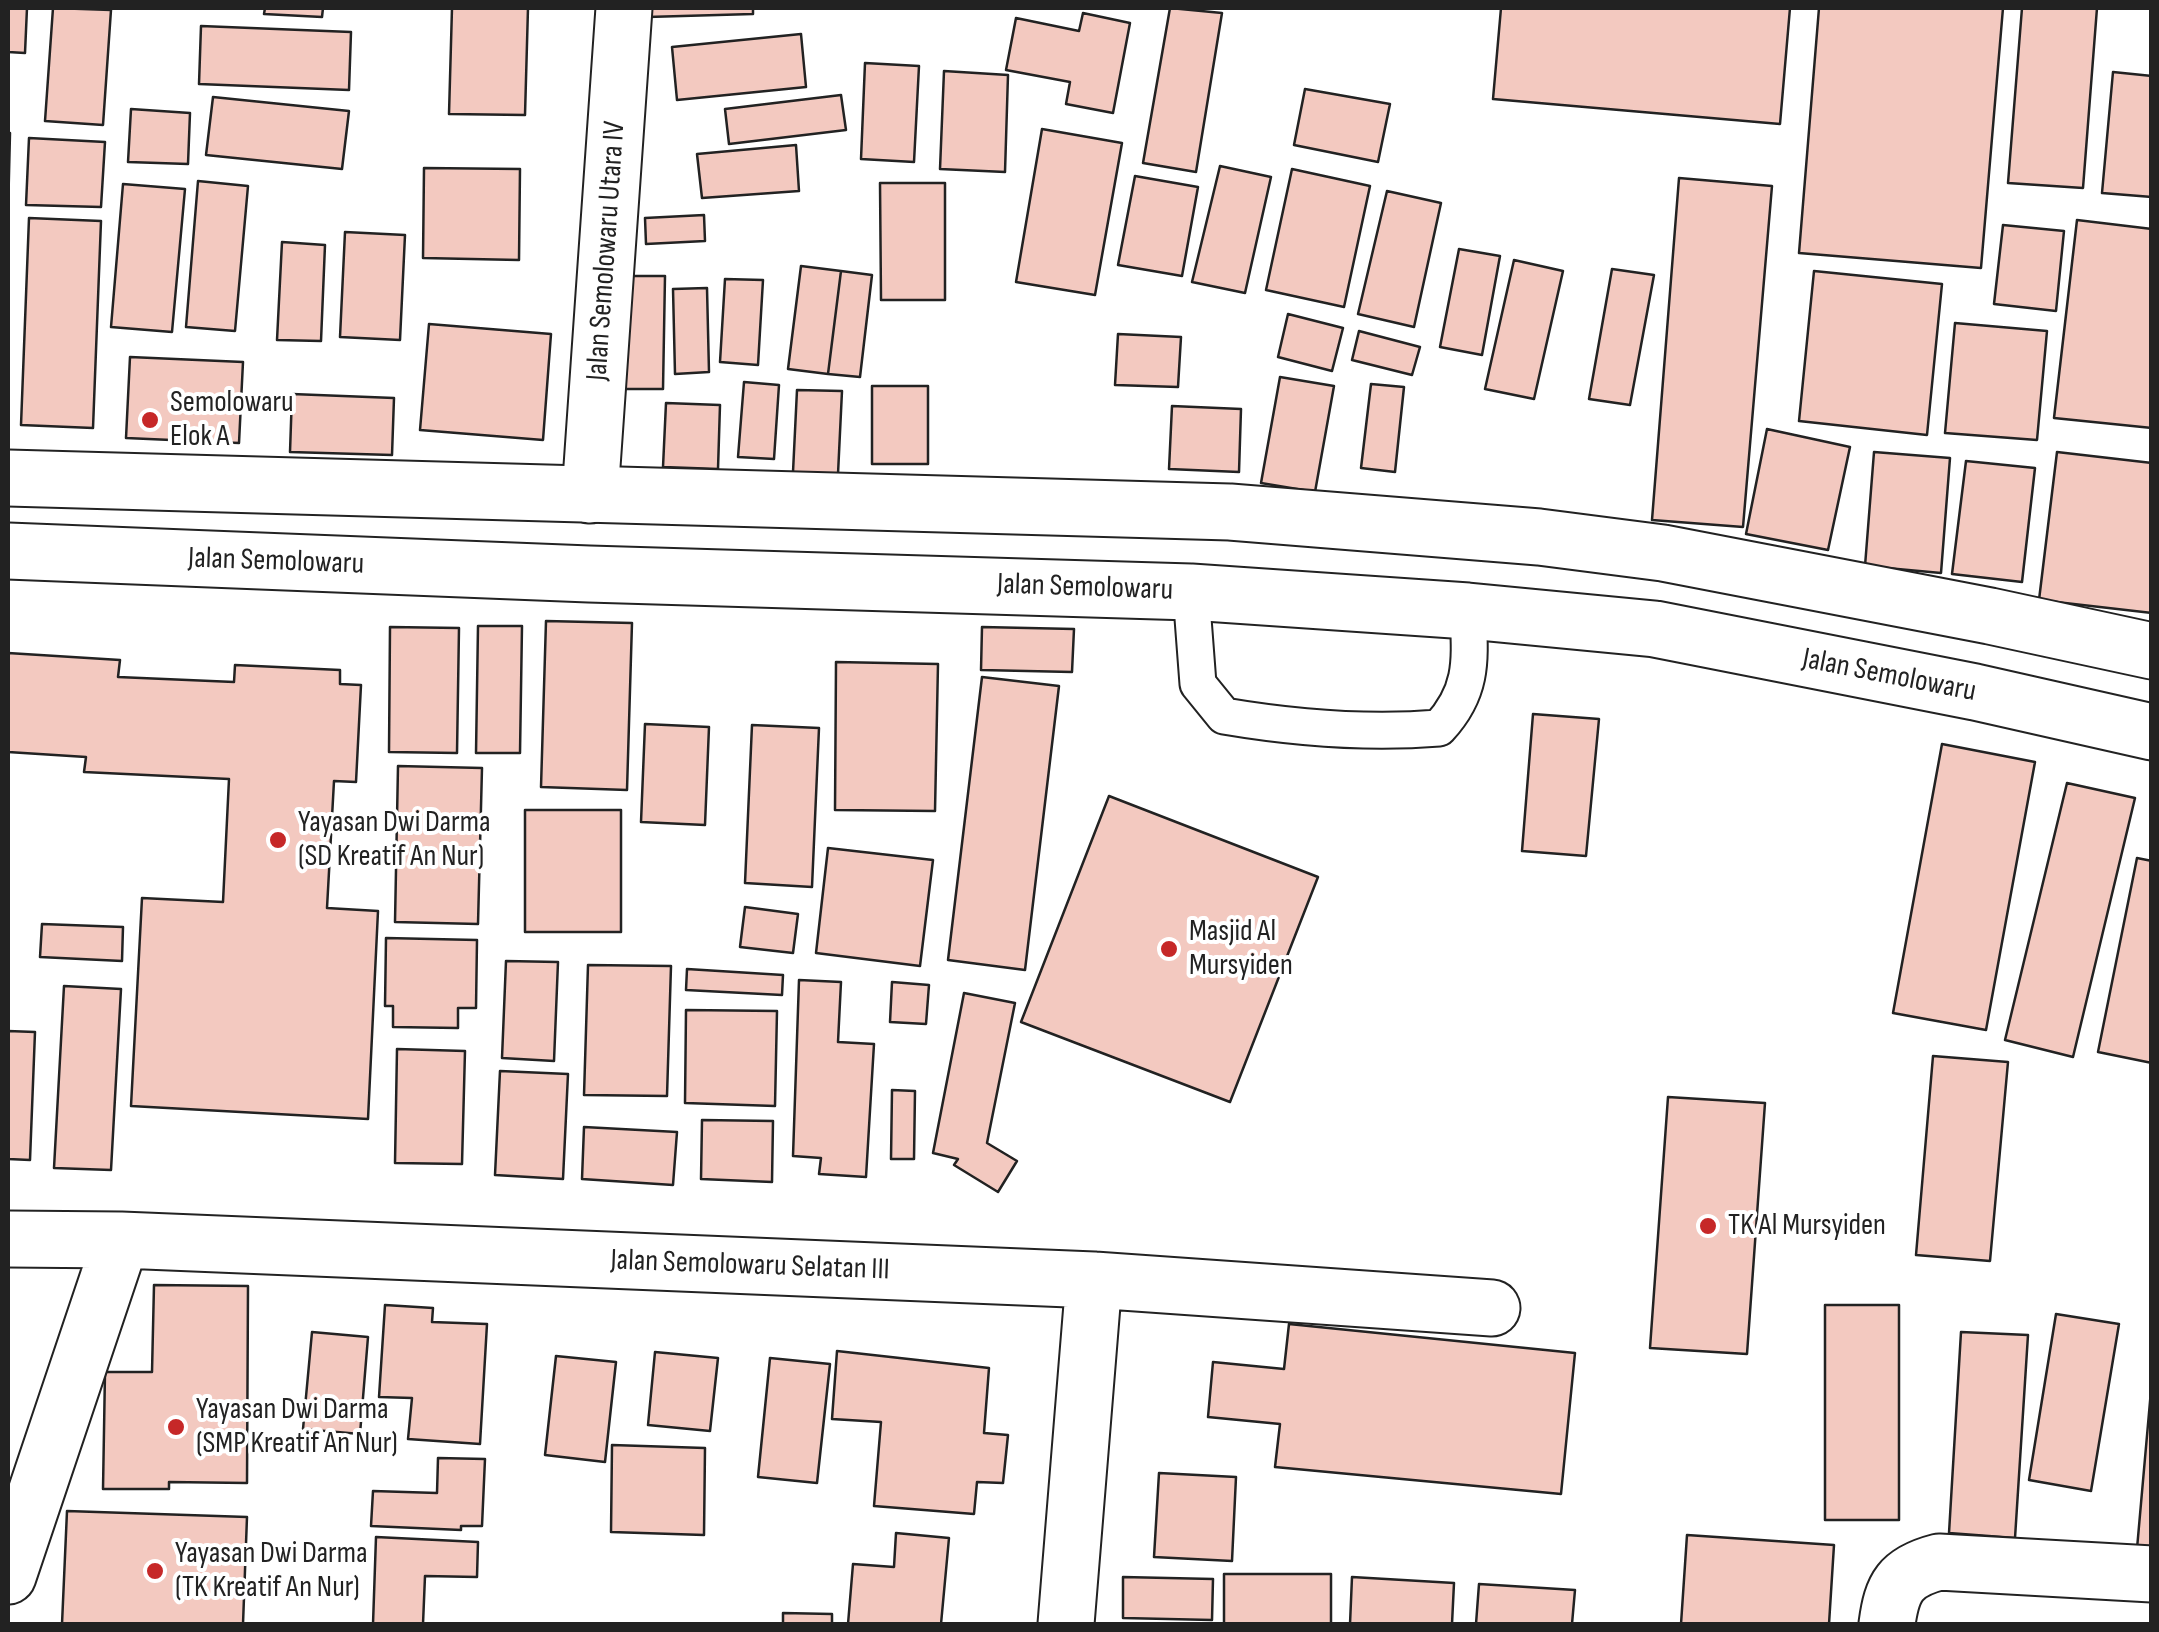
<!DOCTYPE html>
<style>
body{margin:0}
#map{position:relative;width:2159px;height:1632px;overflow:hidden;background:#fff;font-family:"Sofia Sans Condensed",sans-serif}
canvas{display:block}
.frame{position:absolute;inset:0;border:10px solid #222;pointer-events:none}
</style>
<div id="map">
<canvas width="2159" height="1632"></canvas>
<div class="frame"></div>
</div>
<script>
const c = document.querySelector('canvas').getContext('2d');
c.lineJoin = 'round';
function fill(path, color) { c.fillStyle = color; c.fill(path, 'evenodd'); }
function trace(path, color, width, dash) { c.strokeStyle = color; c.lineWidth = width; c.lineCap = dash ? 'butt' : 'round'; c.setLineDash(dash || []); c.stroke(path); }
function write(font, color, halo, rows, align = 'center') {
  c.font = font + ' "Sofia Sans Condensed",sans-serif'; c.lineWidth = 8; c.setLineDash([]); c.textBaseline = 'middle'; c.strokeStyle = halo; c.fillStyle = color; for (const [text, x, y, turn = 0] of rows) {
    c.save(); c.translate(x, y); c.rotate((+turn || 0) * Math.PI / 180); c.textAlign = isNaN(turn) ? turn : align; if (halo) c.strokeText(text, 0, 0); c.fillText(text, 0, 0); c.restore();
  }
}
const building = new Path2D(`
 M 8,8 L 27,8 L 25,53 L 8,52 Z
 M 53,8 L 111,10 L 103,125 L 45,121 Z
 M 265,8 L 323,8 L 322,17 L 264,14 Z
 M 452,8 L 528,8 L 525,115 L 449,114 Z
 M 647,8 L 753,8 L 753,14 L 647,17 Z
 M 1170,8 L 1222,13 L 1196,172 L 1143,163 Z
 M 1501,8 L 1790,8 L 1780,124 L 1493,99 Z
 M 1819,8 L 2003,8 L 1981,268 L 1799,253 Z
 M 2022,8 L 2097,8 L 2083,188 L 2008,183 Z
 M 1083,13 L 1130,23 L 1113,113 L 1066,104 L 1070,82 L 1006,70 L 1016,18 L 1079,31 Z
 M 201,26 L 351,32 L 349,90 L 199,84 Z
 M 801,34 L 806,87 L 677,100 L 672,47 Z
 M 865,63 L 919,66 L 914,162 L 861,159 Z
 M 944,71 L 1008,75 L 1005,172 L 940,169 Z
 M 2113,72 L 2152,76 L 2152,197 L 2102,193 Z
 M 1305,89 L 1390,104 L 1378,162 L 1294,145 Z
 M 841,95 L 846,130 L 729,144 L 725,109 Z
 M 213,97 L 349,111 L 342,169 L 206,155 Z
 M 131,109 L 190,113 L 188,164 L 128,162 Z
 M 1042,129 L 1122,143 L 1095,295 L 1016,282 Z
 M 8,133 L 10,133 L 8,215 Z
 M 29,138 L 105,142 L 101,207 L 26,205 Z
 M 796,145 L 799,191 L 702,198 L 697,154 Z
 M 1220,166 L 1271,177 L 1245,293 L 1192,282 Z
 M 424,168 L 520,169 L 519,260 L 423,258 Z
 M 1292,169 L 1370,186 L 1344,307 L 1266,290 Z
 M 1135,176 L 1198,187 L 1182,276 L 1118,265 Z
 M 1679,178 L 1772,186 L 1743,527 L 1652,520 Z
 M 198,181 L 248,186 L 235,331 L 186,327 Z
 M 880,183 L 945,183 L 945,300 L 881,300 Z
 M 123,184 L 185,189 L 172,332 L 111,327 Z
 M 1387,191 L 1441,203 L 1414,327 L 1358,314 Z
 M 704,215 L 705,241 L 646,244 L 645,218 Z
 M 29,218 L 101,221 L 93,428 L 21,425 Z
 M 2077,220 L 2152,229 L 2152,428 L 2054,418 Z
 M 2003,225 L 2064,231 L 2056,311 L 1994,304 Z
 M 345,232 L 405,235 L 400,340 L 340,337 Z
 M 282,242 L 325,245 L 321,341 L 277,340 Z
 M 1459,249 L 1500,256 L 1482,355 L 1440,347 Z
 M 1514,260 L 1563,271 L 1534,399 L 1485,389 Z
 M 801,266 L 841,271 L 828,374 L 788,369 Z
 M 1612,269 L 1654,275 L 1630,405 L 1589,399 Z
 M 841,271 L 872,275 L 860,377 L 828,374 Z
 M 1814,271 L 1942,284 L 1927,435 L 1799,421 Z
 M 622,276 L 665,276 L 663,389 L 621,389 Z
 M 725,279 L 763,280 L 758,365 L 720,362 Z
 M 707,288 L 709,372 L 675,374 L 673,289 Z
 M 1288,314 L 1343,328 L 1332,371 L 1278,357 Z
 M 1955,323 L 2047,331 L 2037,440 L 1945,433 Z
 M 429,324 L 551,334 L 543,440 L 420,430 Z
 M 1359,331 L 1420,347 L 1412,375 L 1352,360 Z
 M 1118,334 L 1181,337 L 1178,387 L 1115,385 Z
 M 130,357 L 243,362 L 239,443 L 126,438 Z
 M 1280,377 L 1334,386 L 1315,492 L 1261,483 Z
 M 744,382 L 779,385 L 774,459 L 738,457 Z
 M 1371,384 L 1404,387 L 1395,472 L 1361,468 Z
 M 872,386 L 928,386 L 928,464 L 872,464 Z
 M 797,390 L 842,391 L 838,474 L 793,472 Z
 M 292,394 L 394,398 L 392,455 L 290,452 Z
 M 666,403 L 720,405 L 718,469 L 663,467 Z
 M 1172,406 L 1241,409 L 1239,472 L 1169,469 Z
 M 1767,429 L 1850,447 L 1828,550 L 1746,534 Z
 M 1874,452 L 1950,458 L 1941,573 L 1865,566 Z
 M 2057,452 L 2152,463 L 2152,613 L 2039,600 Z
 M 1966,461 L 2035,468 L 2022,582 L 1952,574 Z
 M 546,621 L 632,623 L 627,790 L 541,787 Z
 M 478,626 L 522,626 L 520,753 L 476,753 Z
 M 390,627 L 459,628 L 457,753 L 389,752 Z
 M 982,627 L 1074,629 L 1072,672 L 981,670 Z
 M 8,653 L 120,660 L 118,677 L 234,682 L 235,665 L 340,670 L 340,684 L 361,685 L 356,782 L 334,781 L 327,908 L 378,911 L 368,1119 L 131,1106 L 142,898 L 223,902 L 229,779 L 84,772 L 86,757 L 8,752 Z
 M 836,662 L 938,664 L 935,811 L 835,810 Z
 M 982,677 L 1059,686 L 1025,970 L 948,960 Z
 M 1533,714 L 1599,719 L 1586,856 L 1522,851 Z
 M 645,724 L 709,727 L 705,825 L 641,822 Z
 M 752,725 L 819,728 L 812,887 L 745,883 Z
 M 1942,744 L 2035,762 L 1986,1030 L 1893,1013 Z
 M 398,766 L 482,768 L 478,924 L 395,922 Z
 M 2067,783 L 2135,798 L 2073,1057 L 2005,1040 Z
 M 1109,796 L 1318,877 L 1230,1102 L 1021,1022 Z
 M 525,810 L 621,810 L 621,932 L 525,932 Z
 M 828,848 L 933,860 L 920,966 L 816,953 Z
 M 2137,858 L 2152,861 L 2152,1063 L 2098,1052 Z
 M 745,907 L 798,914 L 793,953 L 740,947 Z
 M 42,924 L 123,927 L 122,961 L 40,957 Z
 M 386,938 L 477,940 L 476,1008 L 458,1008 L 458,1028 L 393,1027 L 393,1006 L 385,1006 Z
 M 506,961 L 558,962 L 554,1061 L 502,1058 Z
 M 588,965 L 671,966 L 667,1096 L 584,1095 Z
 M 687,969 L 783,975 L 782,995 L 686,990 Z
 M 799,980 L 841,982 L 838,1042 L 874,1044 L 866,1177 L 819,1174 L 821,1158 L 793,1156 Z
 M 892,982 L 929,985 L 926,1024 L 890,1022 Z
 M 64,986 L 121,989 L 111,1170 L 54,1168 Z
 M 964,993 L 1015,1003 L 987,1143 L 1017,1161 L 998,1192 L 954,1165 L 958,1159 L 933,1153 Z
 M 686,1010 L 777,1011 L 775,1106 L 685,1103 Z
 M 8,1031 L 35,1032 L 30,1160 L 8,1159 Z
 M 397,1049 L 465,1051 L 462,1164 L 395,1163 Z
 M 1933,1056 L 2008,1062 L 1990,1261 L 1916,1255 Z
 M 500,1071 L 568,1074 L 563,1179 L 495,1175 Z
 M 892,1090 L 915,1091 L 914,1159 L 891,1159 Z
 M 1668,1097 L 1765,1103 L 1747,1354 L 1650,1348 Z
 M 702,1120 L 773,1121 L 772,1182 L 701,1179 Z
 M 584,1127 L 677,1132 L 673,1185 L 582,1179 Z
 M 154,1285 L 248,1286 L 247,1483 L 169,1482 L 169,1489 L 103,1489 L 105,1372 L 152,1372 Z
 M 385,1305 L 433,1308 L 432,1322 L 487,1324 L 480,1444 L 408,1439 L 412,1398 L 379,1397 Z
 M 1825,1305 L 1899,1305 L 1899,1520 L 1825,1520 Z
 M 2056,1314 L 2119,1324 L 2091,1491 L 2029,1480 Z
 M 1289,1324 L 1575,1353 L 1561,1494 L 1275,1467 L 1280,1424 L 1208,1417 L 1213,1362 L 1284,1369 Z
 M 312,1332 L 368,1337 L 360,1434 L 303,1429 Z
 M 1961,1332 L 2028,1335 L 2015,1538 L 1949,1533 Z
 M 837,1351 L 989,1368 L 984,1433 L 1008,1435 L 1003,1483 L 977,1482 L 974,1514 L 874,1506 L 881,1422 L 832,1419 Z
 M 655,1352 L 718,1358 L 710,1431 L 648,1425 Z
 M 556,1356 L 616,1362 L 605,1462 L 545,1455 Z
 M 770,1358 L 830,1364 L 817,1483 L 758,1477 Z
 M 2152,1379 L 2152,1561 L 2136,1560 Z
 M 612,1445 L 705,1448 L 704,1535 L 611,1532 Z
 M 438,1458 L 485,1459 L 482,1526 L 461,1526 L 461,1530 L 371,1526 L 373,1491 L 437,1493 Z
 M 1159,1473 L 1236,1477 L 1232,1561 L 1154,1557 Z
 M 67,1511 L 247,1517 L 243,1624 L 62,1624 Z
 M 896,1533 L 949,1538 L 941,1624 L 848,1624 L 853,1564 L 894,1567 Z
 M 1687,1535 L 1834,1545 L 1829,1624 L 1681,1624 Z
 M 376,1537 L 478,1542 L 477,1577 L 425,1576 L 423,1624 L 373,1624 Z
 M 1224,1574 L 1331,1574 L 1331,1624 L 1224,1624 Z
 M 1123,1577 L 1213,1579 L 1212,1620 L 1123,1618 Z
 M 1352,1577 L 1454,1583 L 1452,1624 L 1350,1624 Z
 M 1479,1584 L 1575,1590 L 1572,1624 L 1476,1624 Z
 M 783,1613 L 832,1614 L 832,1624 L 783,1624 Z`);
const service = new Path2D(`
 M 1191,592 L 1198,684 L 1224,716 C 1295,728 1366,734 1439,728 C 1474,690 1470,659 1468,611`);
const minor = new Path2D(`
 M 590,495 L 624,8
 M 8,1239 L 121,1240 L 1094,1280 L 1492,1308
 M 8,1576 L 121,1240
 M 1066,1624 L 1094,1280
 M 1887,1624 C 1892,1587 1900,1572 1939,1562 L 2152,1574`);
const secondary = new Path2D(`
 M 8,478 L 1230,512 L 1539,537 L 1663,553 L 1990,616 L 2152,651
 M 8,551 L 589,574 L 1191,592 L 1468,611 L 1655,629 L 1975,692 L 2152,732`);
const markers = [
 [150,420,10,"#c62828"],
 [278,840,10,"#c62828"],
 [1169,949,10,"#c62828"],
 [1708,1226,10,"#c62828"],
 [176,1427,10,"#c62828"],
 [155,1571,10,"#c62828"]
];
const streetNames = [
 ["Jalan Semolowaru Utara IV",607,251,-86],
 ["Jalan Semolowaru",276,562,2],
 ["Jalan Semolowaru",1085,588,2],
 ["Jalan Semolowaru",1889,676,11],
 ["Jalan Semolowaru Selatan III",750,1266,2]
];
const poiNames = [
 ["Semolowaru",170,403],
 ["Elok A",170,437],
 ["Yayasan Dwi Darma",298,823],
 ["(SD Kreatif An Nur)",298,857],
 ["Masjid Al",1189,932],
 ["Mursyiden",1189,966],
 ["TK Al Mursyiden",1728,1226],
 ["Yayasan Dwi Darma",196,1410],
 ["(SMP Kreatif An Nur)",196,1444],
 ["Yayasan Dwi Darma",175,1554],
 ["(TK Kreatif An Nur)",175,1588]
];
fill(building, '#f3c9c0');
trace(building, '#222', 2.5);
trace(service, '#222', 39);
trace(minor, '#222', 59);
trace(secondary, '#222', 59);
trace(service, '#fff', 35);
trace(minor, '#fff', 55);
trace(secondary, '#fff', 55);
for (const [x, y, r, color] of markers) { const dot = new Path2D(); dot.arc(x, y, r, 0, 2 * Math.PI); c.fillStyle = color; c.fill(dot); trace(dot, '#fff', 4); }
write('30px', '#222', '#fff', streetNames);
write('30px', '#222', '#fff', poiNames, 'left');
</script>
